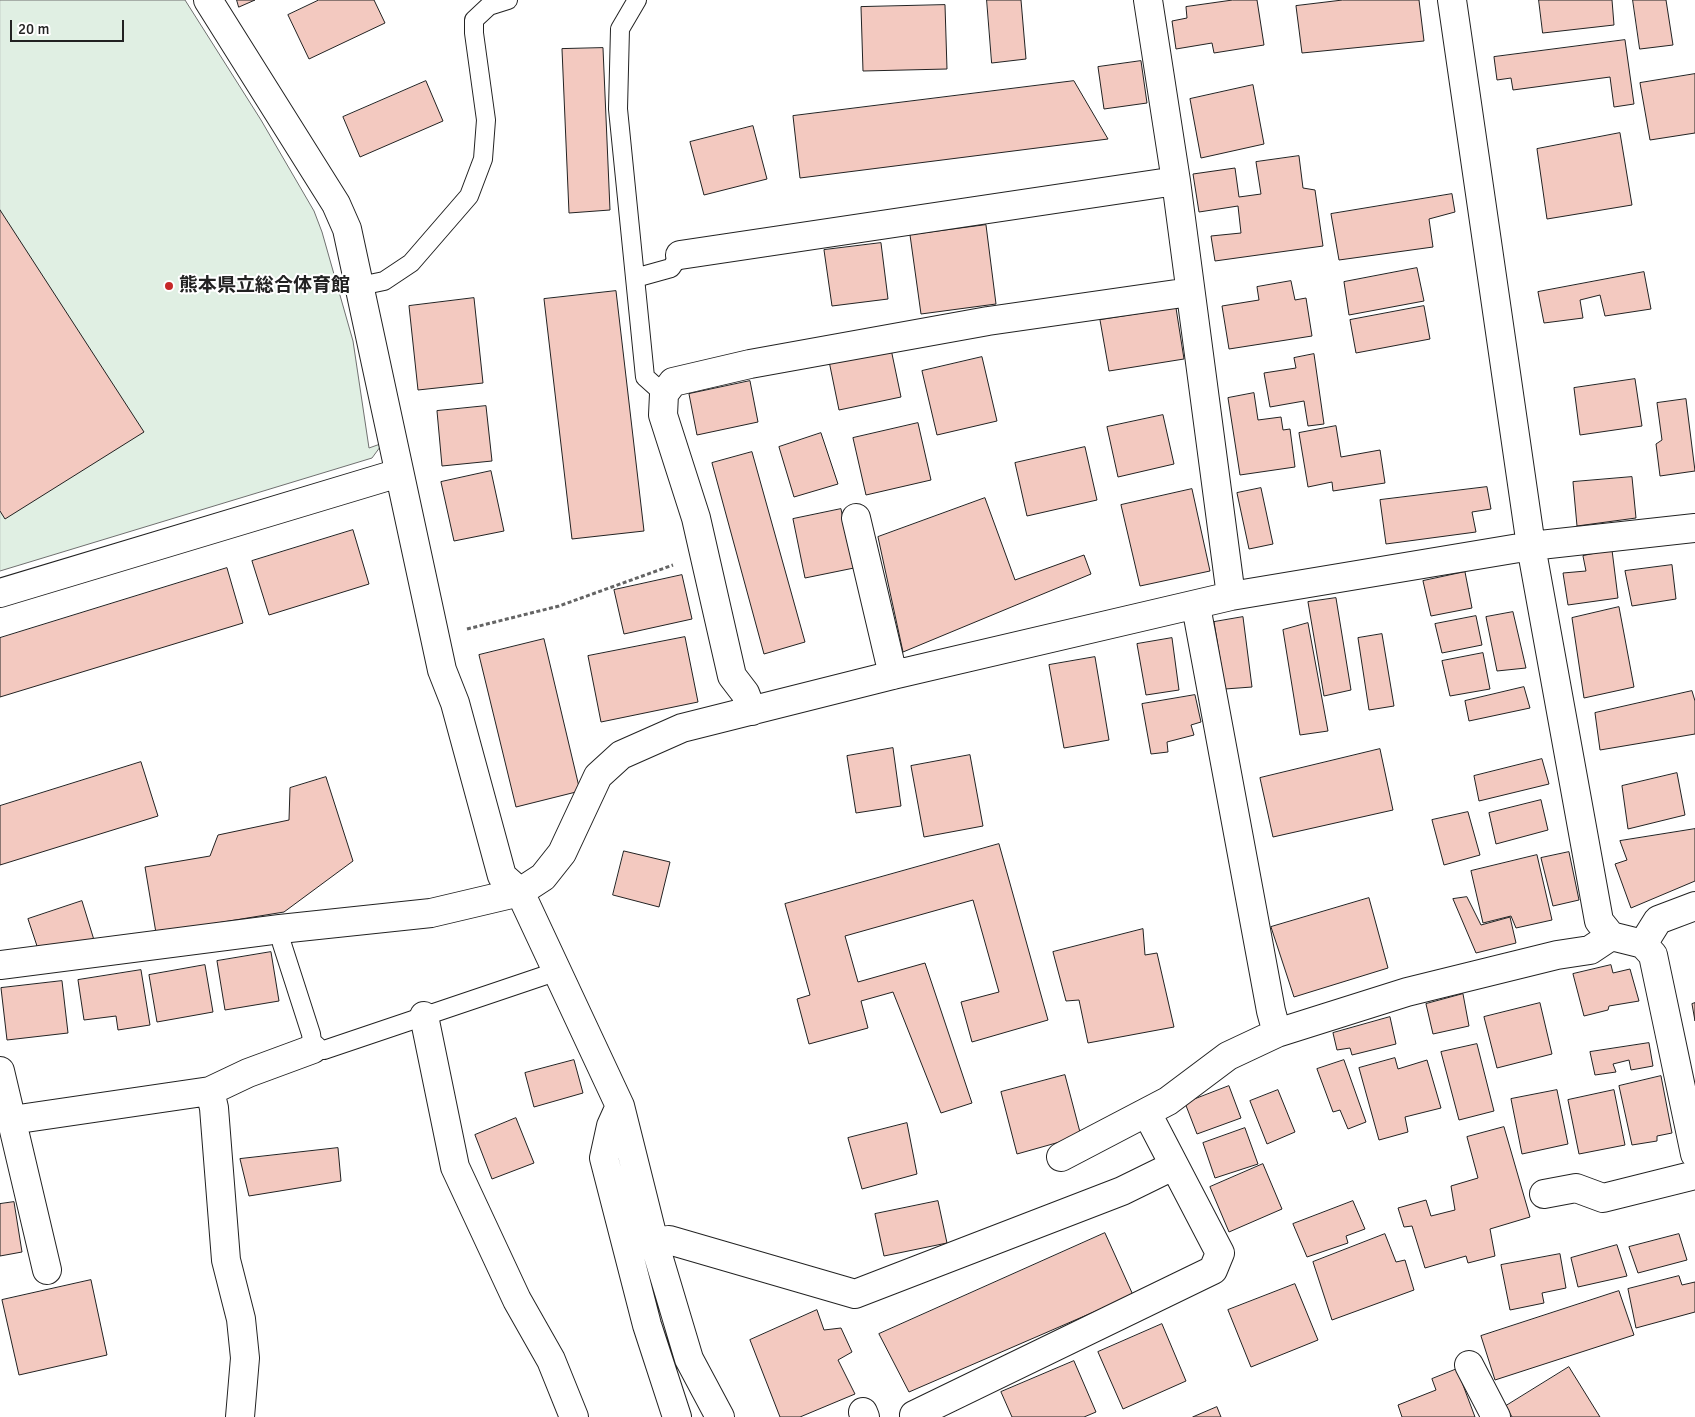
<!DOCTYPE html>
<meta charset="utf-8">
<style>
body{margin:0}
#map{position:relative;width:1695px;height:1417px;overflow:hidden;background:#fff;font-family:Signika,sans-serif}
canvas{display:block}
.scale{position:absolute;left:10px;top:20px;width:114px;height:22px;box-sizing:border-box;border:2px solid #222;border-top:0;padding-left:6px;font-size:15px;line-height:18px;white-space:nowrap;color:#222;-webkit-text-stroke:4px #fff;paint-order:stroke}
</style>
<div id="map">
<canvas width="1695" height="1417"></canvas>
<div class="scale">20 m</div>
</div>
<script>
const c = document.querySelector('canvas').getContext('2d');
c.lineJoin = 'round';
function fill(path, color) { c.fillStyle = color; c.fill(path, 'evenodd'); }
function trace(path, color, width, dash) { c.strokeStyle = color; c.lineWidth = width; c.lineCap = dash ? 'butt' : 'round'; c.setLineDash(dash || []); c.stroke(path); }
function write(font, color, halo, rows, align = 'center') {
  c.font = font + ' Signika,"Noto Sans JP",sans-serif'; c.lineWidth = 4; c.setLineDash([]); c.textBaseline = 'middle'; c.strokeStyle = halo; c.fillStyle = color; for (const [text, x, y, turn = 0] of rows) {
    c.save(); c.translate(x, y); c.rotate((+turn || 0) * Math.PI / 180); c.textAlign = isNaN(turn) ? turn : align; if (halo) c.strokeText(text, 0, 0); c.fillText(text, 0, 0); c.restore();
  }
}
const green = new Path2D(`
 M 0,0 L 185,0 L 261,120 L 314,211 L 322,232 L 353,341 L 369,448 L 383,443 L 372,458 L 0,571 Z`);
const building = new Path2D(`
 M 237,0 L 255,0 L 239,7 Z
 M 319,0 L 374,0 L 385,23 L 309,59 L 288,15 Z
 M 987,0 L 1021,0 L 1026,59 L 992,63 Z
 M 1233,0 L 1257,0 L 1264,45 L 1214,53 L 1212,43 L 1176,49 L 1172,21 L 1187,18 L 1186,7 Z
 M 1343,0 L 1419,0 L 1424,41 L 1302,53 L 1296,6 Z
 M 1539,0 L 1612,0 L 1614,25 L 1543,33 Z
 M 1633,0 L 1666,0 L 1673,45 L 1640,49 Z
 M 945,5 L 947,69 L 863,71 L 861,7 Z
 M 1625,40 L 1634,104 L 1614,107 L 1610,77 L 1513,90 L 1511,78 L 1497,80 L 1494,57 Z
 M 603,48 L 610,210 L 569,213 L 562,49 Z
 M 1141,61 L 1147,103 L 1104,109 L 1098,67 Z
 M 1695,74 L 1695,133 L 1650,140 L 1640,83 Z
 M 426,81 L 443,121 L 360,157 L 343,117 Z
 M 1074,81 L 1108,139 L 800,178 L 793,116 Z
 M 1253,85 L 1264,144 L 1201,158 L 1190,99 Z
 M 753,126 L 767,179 L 704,195 L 690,142 Z
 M 1620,133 L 1632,205 L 1547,219 L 1537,149 Z
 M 1299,156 L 1303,188 L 1315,190 L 1323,246 L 1215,261 L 1211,236 L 1241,233 L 1238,206 L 1199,212 L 1193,174 L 1235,168 L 1239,197 L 1261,194 L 1256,162 Z
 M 1452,194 L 1455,212 L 1429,219 L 1433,247 L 1339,260 L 1331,214 Z
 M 0,210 L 144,432 L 5,519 L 0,511 Z
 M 986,225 L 996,304 L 921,314 L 910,235 Z
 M 881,243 L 888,299 L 832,306 L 824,250 Z
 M 1417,268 L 1424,301 L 1349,315 L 1344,282 Z
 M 1644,272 L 1651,309 L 1605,316 L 1600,295 L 1580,300 L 1583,318 L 1544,323 L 1538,292 Z
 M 1291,281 L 1295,300 L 1306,298 L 1312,336 L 1229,349 L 1222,306 L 1259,300 L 1257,287 Z
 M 616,291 L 644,531 L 572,539 L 544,299 Z
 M 474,298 L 483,383 L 418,390 L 409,306 Z
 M 1424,306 L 1430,339 L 1356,353 L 1350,320 Z
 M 1176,308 L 1184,359 L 1109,371 L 1100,320 Z
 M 891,349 L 901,397 L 839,410 L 829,361 Z
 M 1314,354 L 1324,424 L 1308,426 L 1304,401 L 1270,407 L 1264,373 L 1296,368 L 1294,358 Z
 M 982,357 L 997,421 L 937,435 L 922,371 Z
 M 1635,379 L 1642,426 L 1580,435 L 1574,388 Z
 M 750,381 L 758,422 L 697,435 L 689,394 Z
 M 1254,393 L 1258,420 L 1281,417 L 1283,430 L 1290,429 L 1295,467 L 1240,475 L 1228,398 Z
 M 1686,399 L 1695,471 L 1660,476 L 1656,444 L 1662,440 L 1657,403 Z
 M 486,406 L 492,461 L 442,466 L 437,411 Z
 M 1163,415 L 1174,464 L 1118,477 L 1107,427 Z
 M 918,423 L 931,480 L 866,495 L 853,438 Z
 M 1336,426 L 1341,457 L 1380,450 L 1385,483 L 1333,491 L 1332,482 L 1308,487 L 1299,433 Z
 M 821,433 L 838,484 L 794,497 L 779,447 Z
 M 1085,447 L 1097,500 L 1027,516 L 1015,463 Z
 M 752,452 L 805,642 L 764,654 L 712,463 Z
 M 491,471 L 504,531 L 454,541 L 441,482 Z
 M 1632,477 L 1636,518 L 1577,526 L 1573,482 Z
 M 1487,487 L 1491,509 L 1472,512 L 1476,532 L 1386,544 L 1380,500 Z
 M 1261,488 L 1273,544 L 1249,549 L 1237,493 Z
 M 1192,489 L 1210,571 L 1140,586 L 1121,505 Z
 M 985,498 L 1015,580 L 1084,555 L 1091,574 L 903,652 L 878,537 Z
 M 841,509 L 854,568 L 805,578 L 793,519 Z
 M 353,530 L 369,584 L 269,615 L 252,561 Z
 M 1612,550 L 1618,598 L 1568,605 L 1563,573 L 1586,571 L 1583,556 Z
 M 1672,565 L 1676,599 L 1632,606 L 1625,571 Z
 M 227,568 L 243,623 L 0,697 L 0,638 Z
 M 1465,572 L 1472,608 L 1431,616 L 1423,581 Z
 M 682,575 L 692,619 L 624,634 L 614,590 Z
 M 1336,598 L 1351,690 L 1324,696 L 1308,602 Z
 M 1619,607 L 1634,687 L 1584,698 L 1572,618 Z
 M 1513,612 L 1526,668 L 1497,671 L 1486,617 Z
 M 1476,616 L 1482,645 L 1442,653 L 1435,624 Z
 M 1243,617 L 1252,687 L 1225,689 L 1214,622 Z
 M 1308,623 L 1328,731 L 1300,735 L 1283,630 Z
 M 1382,634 L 1394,706 L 1369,710 L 1358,638 Z
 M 685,637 L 698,702 L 601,722 L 588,656 Z
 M 1172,638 L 1179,690 L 1146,695 L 1137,644 Z
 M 544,639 L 580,791 L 516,807 L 479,655 Z
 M 1483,653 L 1490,689 L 1450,696 L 1442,661 Z
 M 1095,657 L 1109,740 L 1064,748 L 1049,665 Z
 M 1524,687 L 1530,708 L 1469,721 L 1465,701 Z
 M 1692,691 L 1695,701 L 1695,734 L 1600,750 L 1595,713 Z
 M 1195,695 L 1201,722 L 1191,725 L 1194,735 L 1167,742 L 1168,752 L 1151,754 L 1142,704 Z
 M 893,748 L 901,806 L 856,813 L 847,756 Z
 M 1380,749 L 1393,810 L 1273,837 L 1260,778 Z
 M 970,755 L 983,826 L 924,837 L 911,766 Z
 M 1542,759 L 1549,784 L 1479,801 L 1474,776 Z
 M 141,762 L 158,816 L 0,865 L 0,806 Z
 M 1677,773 L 1685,815 L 1628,829 L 1622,786 Z
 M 326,777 L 353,861 L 284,912 L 156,933 L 145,867 L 210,856 L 218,835 L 289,820 L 290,788 Z
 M 1541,800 L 1548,830 L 1496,844 L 1489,813 Z
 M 1468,812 L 1480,855 L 1444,865 L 1432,820 Z
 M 1695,829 L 1695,881 L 1631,908 L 1615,864 L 1627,860 L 1620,841 Z
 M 999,844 L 1048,1020 L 972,1042 L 961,1002 L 999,992 L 973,900 L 845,936 L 858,982 L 925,963 L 972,1103 L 941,1113 L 893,992 L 861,1001 L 868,1028 L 809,1044 L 797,999 L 810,995 L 785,904 Z
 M 624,851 L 670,862 L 659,907 L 613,895 Z
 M 1569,852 L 1579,900 L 1553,906 L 1541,858 Z
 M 1537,855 L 1552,920 L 1516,928 L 1511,916 L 1483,923 L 1471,871 Z
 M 1467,897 L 1481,925 L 1510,917 L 1516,943 L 1476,953 L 1453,899 Z
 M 1369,898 L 1388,968 L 1294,997 L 1271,927 Z
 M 82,901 L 94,940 L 41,958 L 28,919 Z
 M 1143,929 L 1145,955 L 1157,953 L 1174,1027 L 1088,1043 L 1079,1000 L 1066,1001 L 1053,952 Z
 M 271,952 L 279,1001 L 225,1010 L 217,961 Z
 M 205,965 L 213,1012 L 157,1022 L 149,975 Z
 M 1611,965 L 1613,973 L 1630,969 L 1639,1001 L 1609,1006 L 1608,1010 L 1584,1016 L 1573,974 Z
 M 141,970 L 150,1025 L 118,1030 L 116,1016 L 84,1020 L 78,980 Z
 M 62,981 L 68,1033 L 7,1040 L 1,988 Z
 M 1463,994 L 1469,1026 L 1433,1034 L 1426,1004 Z
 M 1540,1003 L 1552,1054 L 1497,1068 L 1484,1017 Z
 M 1695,1003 L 1695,1021 L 1692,1004 Z
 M 1390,1017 L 1396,1044 L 1352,1055 L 1350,1048 L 1337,1050 L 1333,1033 Z
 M 1649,1043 L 1653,1066 L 1631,1070 L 1629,1060 L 1613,1064 L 1616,1072 L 1595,1075 L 1590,1052 Z
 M 1477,1044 L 1494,1111 L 1459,1120 L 1441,1052 Z
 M 1395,1058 L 1398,1069 L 1427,1060 L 1441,1108 L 1405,1117 L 1408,1132 L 1379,1140 L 1359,1068 Z
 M 574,1060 L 583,1093 L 534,1107 L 525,1073 Z
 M 1344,1060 L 1366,1122 L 1348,1129 L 1340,1110 L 1333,1112 L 1317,1069 Z
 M 1065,1075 L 1081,1136 L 1017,1154 L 1001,1092 Z
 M 1661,1076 L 1672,1133 L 1657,1136 L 1657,1141 L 1632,1145 L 1619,1086 Z
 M 1229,1086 L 1241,1118 L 1197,1134 L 1185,1103 Z
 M 1278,1090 L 1295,1132 L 1267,1144 L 1250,1101 Z
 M 1557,1090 L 1568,1144 L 1522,1154 L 1511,1099 Z
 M 1614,1090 L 1625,1145 L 1579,1154 L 1568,1100 Z
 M 516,1118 L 534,1163 L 492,1179 L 475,1135 Z
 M 907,1123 L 917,1174 L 862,1189 L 848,1138 Z
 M 1504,1127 L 1530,1217 L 1490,1229 L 1495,1256 L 1468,1263 L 1466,1256 L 1425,1268 L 1412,1226 L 1404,1227 L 1398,1208 L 1426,1200 L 1431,1216 L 1455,1210 L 1451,1186 L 1478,1178 L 1467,1137 Z
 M 1245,1128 L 1258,1164 L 1215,1178 L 1203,1143 Z
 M 338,1148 L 341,1181 L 249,1196 L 240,1159 Z
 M 1263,1164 L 1282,1209 L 1229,1232 L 1210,1187 Z
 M 938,1201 L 947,1243 L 884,1256 L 875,1214 Z
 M 1353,1201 L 1365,1229 L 1346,1236 L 1348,1243 L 1307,1257 L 1293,1224 Z
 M 14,1202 L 22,1252 L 0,1256 L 0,1204 Z
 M 1105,1233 L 1133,1295 L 909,1392 L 879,1334 Z
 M 1385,1234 L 1396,1262 L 1405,1260 L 1414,1290 L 1332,1320 L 1313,1262 Z
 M 1679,1234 L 1687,1260 L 1638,1273 L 1629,1247 Z
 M 1617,1245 L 1627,1276 L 1578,1287 L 1571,1258 Z
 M 1560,1254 L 1566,1288 L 1542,1293 L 1544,1303 L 1510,1310 L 1501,1265 Z
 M 1679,1276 L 1682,1285 L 1695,1282 L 1695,1312 L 1636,1328 L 1628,1289 Z
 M 91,1280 L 107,1355 L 19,1375 L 2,1300 Z
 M 1295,1284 L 1318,1340 L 1251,1367 L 1228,1310 Z
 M 1619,1291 L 1634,1335 L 1495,1380 L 1481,1336 Z
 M 817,1310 L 824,1330 L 841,1328 L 852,1352 L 838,1360 L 855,1394 L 800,1417 L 780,1417 L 750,1340 Z
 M 1162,1324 L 1186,1381 L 1123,1409 L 1098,1352 Z
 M 1074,1361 L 1096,1412 L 1084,1417 L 1012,1417 L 1001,1392 Z
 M 1569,1367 L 1600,1417 L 1512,1417 L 1506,1406 Z
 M 1457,1369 L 1475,1417 L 1402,1417 L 1398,1405 L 1436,1390 L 1432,1379 Z
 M 1217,1407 L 1221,1417 L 1193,1417 Z`);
const path = new Path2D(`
 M 467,629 L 559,606 L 673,565`);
const service = new Path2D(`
 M 637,0 L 620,29 L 618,109 L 645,377 L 664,394
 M 635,278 L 671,268 L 680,255
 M 360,286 L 384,281 L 411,263 L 469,196 L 483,159 L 486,120 L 474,33 L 474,20 L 489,6 L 508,0
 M 280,929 L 282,944 L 311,1034 L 313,1049 L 324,1050 L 558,971`);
const minor = new Path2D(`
 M 208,0 L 336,204 L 347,229 L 442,670 L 455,703 L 502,876 L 520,892 L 620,1106 L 611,1126 L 604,1158 L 647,1325 L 677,1417
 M 1148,0 L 1176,181 L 1231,596
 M 1452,0 L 1531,546 L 1599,921 L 1611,936 L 1643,944 L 1653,955 L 1695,1154
 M 680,255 L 1176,181
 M 856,518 L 893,675
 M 0,593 L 399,473
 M 1196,606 L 1271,1011 L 1277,1033
 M 752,711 L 745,693 L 732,676 L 696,518 L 663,415 L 664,394 L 673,382 L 750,364 L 988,321 L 1190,292
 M 1643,944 L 1658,920 L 1695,906
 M 0,965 L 280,929 L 431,913 L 520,892 L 543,877 L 562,853 L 598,776 L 621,755 L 682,728 L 893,675 L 1231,596 L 1531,546 L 1695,528
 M 424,1016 L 455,1167 L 517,1300 L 551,1360 L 574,1417
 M 0,1071 L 47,1270
 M 210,1091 L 214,1108 L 226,1260 L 241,1319 L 245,1358 L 240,1417
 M 620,1106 L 654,1242 L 689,1359 L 720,1417
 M 12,1120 L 210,1091 L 248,1073 L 313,1049
 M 1061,1157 L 1168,1101 L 1228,1056 L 1277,1033 L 1407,992 L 1557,955 L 1590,950 L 1611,936
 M 1544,1194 L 1576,1188 L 1603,1198 L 1695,1175
 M 654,1242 L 669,1240 L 855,1294 L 1122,1191 L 1173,1166
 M 1469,1365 L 1496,1417
 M 863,1412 L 865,1417
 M 914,1415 L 1213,1270 L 1220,1253 L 1147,1113`);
const markers = [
 [169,286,5,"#c62828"]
];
const poiNames = [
 ["熊本県立総合体育館",179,286]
];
fill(green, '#e0efe3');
trace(green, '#6f6f6f', 1);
fill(building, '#f3c9c0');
trace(building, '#222', 1);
trace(service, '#222', 20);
trace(minor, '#222', 30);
trace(path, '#646464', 3, [4, 2.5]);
trace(service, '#fff', 18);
trace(minor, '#fff', 28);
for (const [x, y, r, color] of markers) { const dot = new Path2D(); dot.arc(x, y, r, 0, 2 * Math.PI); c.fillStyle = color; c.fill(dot); trace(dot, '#fff', 2); }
write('bold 19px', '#222', '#fff', poiNames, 'left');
</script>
